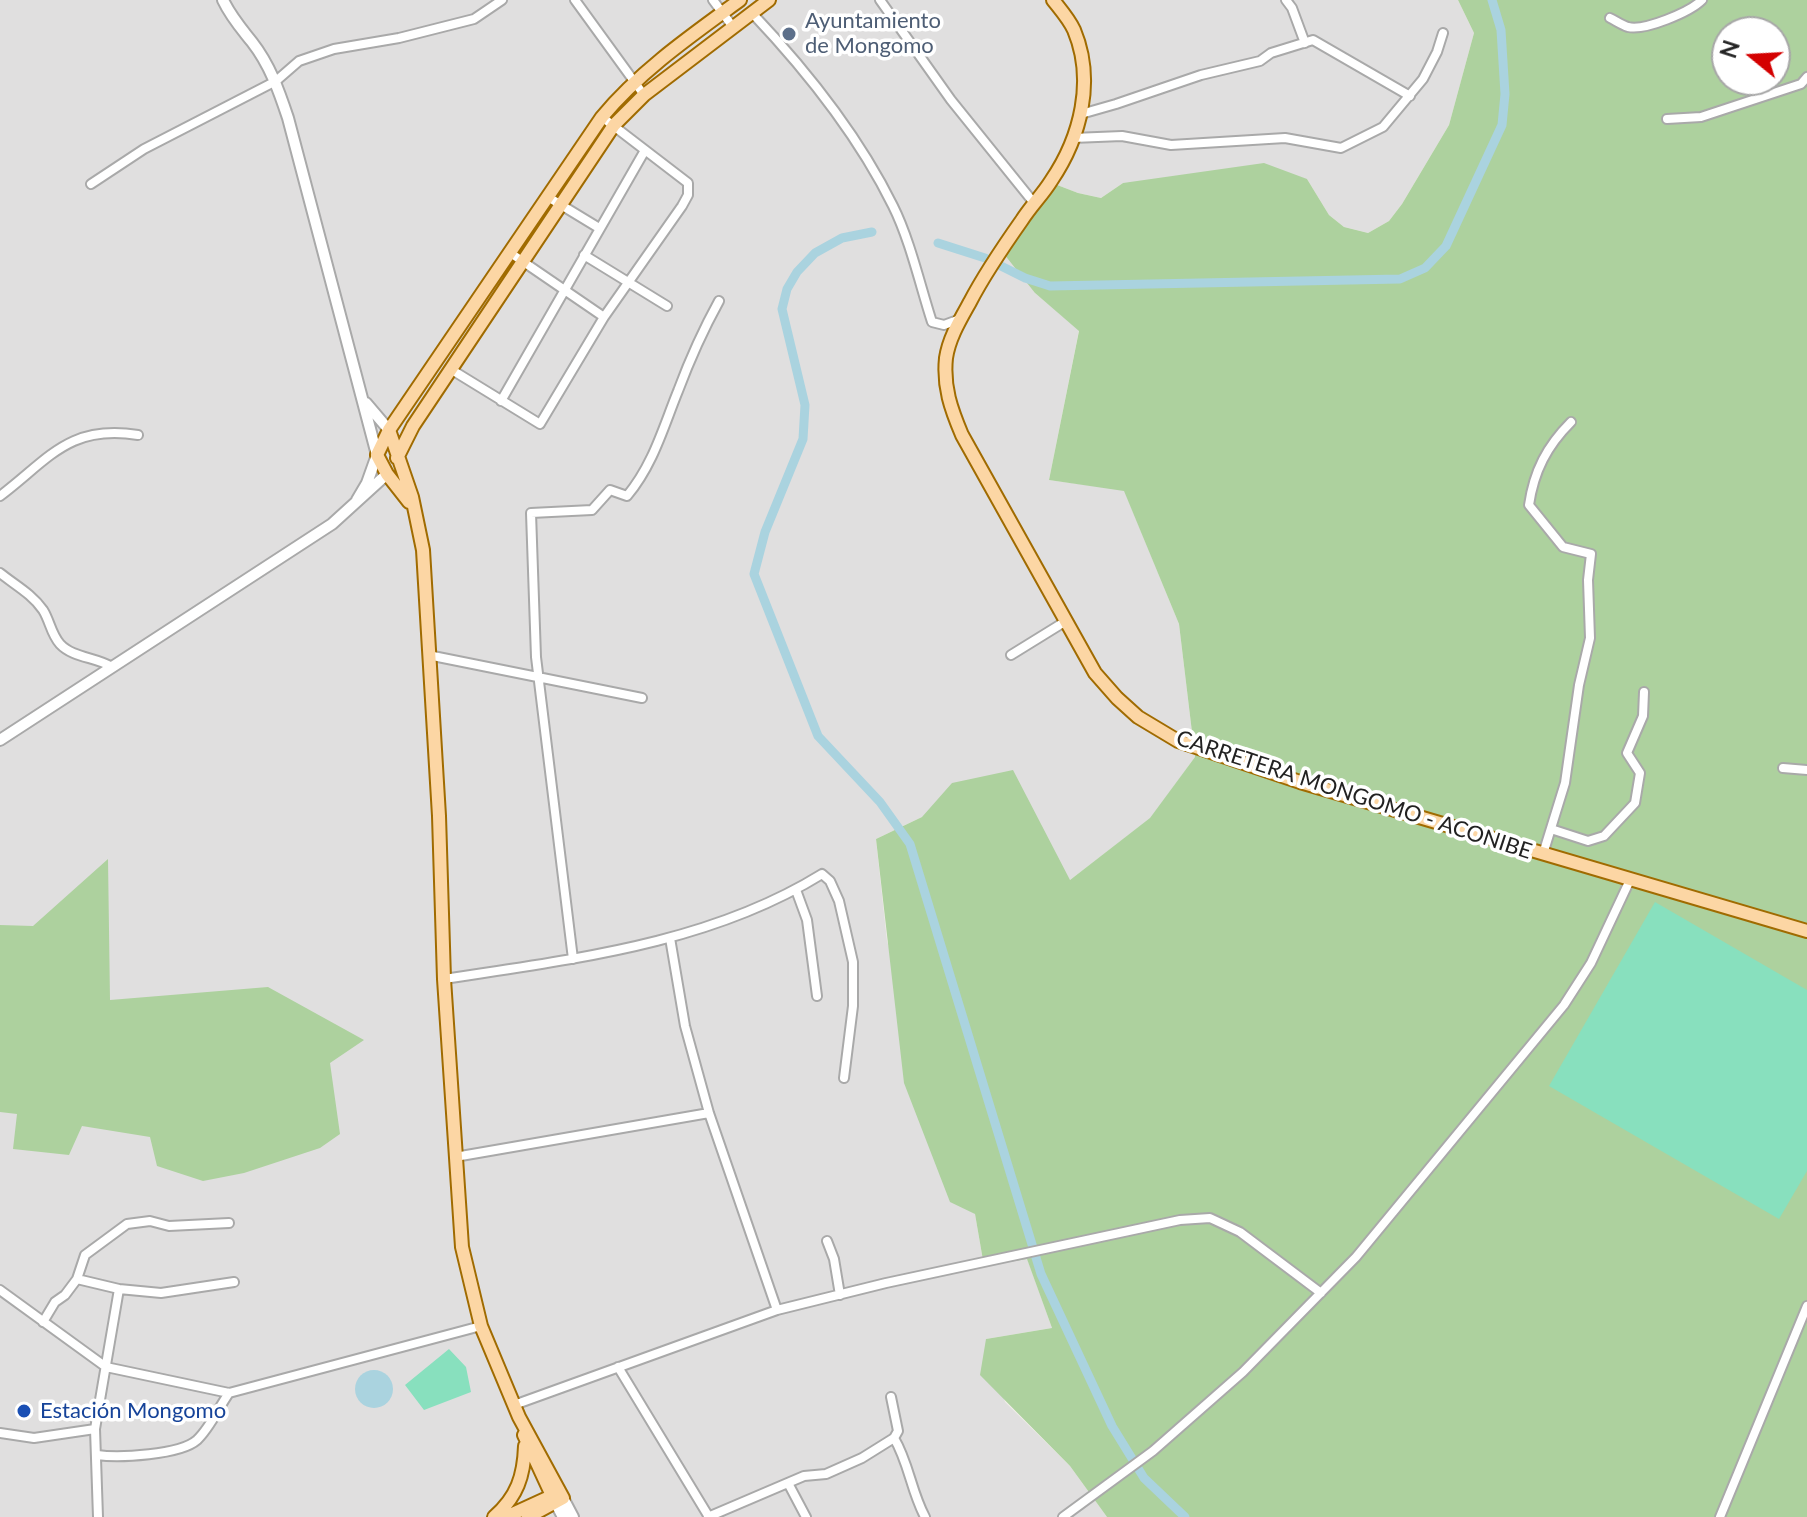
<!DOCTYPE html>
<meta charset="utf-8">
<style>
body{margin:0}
#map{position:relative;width:1807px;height:1517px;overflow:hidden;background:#f2efe9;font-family:Lato,sans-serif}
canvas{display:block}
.north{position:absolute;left:1711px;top:16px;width:80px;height:80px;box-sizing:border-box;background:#fff;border:2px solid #a7a7a7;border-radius:50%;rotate:288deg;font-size:22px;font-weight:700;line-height:32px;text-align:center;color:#222}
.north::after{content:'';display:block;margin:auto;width:28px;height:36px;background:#d40000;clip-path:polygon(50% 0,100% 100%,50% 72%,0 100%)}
</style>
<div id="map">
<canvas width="1807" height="1517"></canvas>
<div class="north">N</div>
</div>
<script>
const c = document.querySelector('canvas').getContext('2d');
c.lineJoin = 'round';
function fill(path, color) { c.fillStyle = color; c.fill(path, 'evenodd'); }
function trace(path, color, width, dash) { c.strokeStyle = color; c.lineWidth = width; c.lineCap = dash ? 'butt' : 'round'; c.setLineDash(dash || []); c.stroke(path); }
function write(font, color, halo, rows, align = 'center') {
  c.font = font + ' Lato,sans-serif'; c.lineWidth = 7; c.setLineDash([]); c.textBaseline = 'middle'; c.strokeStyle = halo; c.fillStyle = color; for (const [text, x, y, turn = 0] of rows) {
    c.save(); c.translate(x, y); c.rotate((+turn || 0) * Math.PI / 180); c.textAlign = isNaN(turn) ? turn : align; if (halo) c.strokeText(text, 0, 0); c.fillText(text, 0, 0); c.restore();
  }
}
const residential = new Path2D(`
 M 0,0 L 1458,0 L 1474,33 L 1449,125 L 1402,204 L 1389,221 L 1368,233 L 1344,227 L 1329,215 L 1307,179 L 1123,183 L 1101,198 L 1078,193 L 1052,183 L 1035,293 L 1079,330 L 1049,480 L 1124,490 L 1179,624 L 1195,757 L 1151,818 L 1070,880 L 922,817 L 876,839 L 887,941 L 975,1214 L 984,1266 L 1027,1258 L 1052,1328 L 986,1339 L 1005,1402 L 1070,1466 L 1107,1517 L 0,1517 Z`);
const forest = new Path2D(`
 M 1458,0 L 1807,0 L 1807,1517 L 1107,1517 L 1070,1466 L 980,1375 L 986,1339 L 1052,1328 L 1027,1259 L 984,1266 L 975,1214 L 950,1202 L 904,1083 L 876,839 L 922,817 L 952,783 L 1013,770 L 1070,880 L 1150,818 L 1195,757 L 1179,624 L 1124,491 L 1049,480 L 1079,331 L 1035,293 L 1004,254 L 1052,183 L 1078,193 L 1101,198 L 1123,183 L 1264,163 L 1307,179 L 1329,215 L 1344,227 L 1368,233 L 1389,221 L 1402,204 L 1449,125 L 1474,33 ZM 1727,32 L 1775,32 L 1775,80 L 1727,80 Z
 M 108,859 L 110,1000 L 268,987 L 364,1040 L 330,1063 L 340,1134 L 320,1148 L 244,1173 L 203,1181 L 157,1166 L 150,1137 L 82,1126 L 69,1155 L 13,1149 L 17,1114 L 0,1112 L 0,925 L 33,926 Z`);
const pitch = new Path2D(`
 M 1655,902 L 1807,990 L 1807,1171 L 1779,1219 L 1549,1086 Z
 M 449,1349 L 466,1367 L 471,1392 L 424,1410 L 405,1385 Z`);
const water = new Path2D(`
 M355 1389a19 19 0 1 1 38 0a19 19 0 1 1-38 0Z`);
const canal = new Path2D(`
 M 872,232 L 842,238 L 815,253 L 797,272 L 787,289 L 782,309 L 805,405 L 803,439 L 765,532 L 754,574 L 818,736 L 880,802 L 910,844 L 1041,1274 L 1112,1426 L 1144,1478 L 1185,1517
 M 938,243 L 985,258 L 1025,278 L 1050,286 L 1400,279 L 1425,268 L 1446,246 L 1502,125 L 1505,94 L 1501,30 L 1492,0`);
const minor = new Path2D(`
 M 575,0 L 644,95
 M 713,0 L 733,27
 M 880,0 L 951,100 L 1034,203
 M 1286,0 L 1292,8 L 1305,43
 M 752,13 C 806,70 858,135 893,206 C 910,240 920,285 932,322 L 944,325 L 960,319
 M 1610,18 C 1616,21 1622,25 1628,27 C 1645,31 1690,12 1702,0
 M 1081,114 L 1116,104 L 1201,75 L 1260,61 L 1271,53 L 1313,40 L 1410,96
 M 1667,119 L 1701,117 L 1801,84 L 1807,77
 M 1073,138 L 1122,136 L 1171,145 L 1285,138 L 1341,148 L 1383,127 L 1423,79 L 1437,52 L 1443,33
 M 91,184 L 144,149 L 276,81 L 299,61 L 334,49 L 399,38 L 474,19 L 502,0
 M 548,197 L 599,228
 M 509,252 L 604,317
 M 584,255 L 667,306
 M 452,370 L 540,424 L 604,317 L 682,206 L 688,195 L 688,183 L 602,117
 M 501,401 L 644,152
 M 0,496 C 49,459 69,424 138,435
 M 0,573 C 15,585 32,594 43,610 C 50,621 51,634 60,644 C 73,658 96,657 112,667
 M 428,655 L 642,698
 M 1011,655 L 1066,621
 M 1783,768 L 1807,770
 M 1551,829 L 1588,841 L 1604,836 L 1635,803 L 1640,773 L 1627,753 L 1643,716 L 1644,692
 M 1543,854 L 1565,783 L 1579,685 L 1590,638 L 1588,580 L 1591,554 L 1563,547 L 1529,505 C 1534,471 1547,446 1571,422
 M 796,890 L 807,920 L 817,996
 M 670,938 L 685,1026 L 709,1113 L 777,1310
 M 573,959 L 536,657 L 531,513 L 592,510 L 610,490 L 627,496 C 653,465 663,428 678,391 C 690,359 703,330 719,301
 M 444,979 C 573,959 709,944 822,874 L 830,881 L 839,901 L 853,962 L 853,1006 L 844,1078
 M 455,1157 L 709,1113
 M 827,1241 L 834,1259 L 840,1295
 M 77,1279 L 119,1289 L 161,1293 L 234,1282
 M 0,1290 L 106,1367 L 229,1393 L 481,1326
 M 43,1322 L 55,1302 L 65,1295 L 77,1279 L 85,1255 L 127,1224 L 150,1221 L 169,1226 L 229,1223
 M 618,1367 L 709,1517
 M 514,1405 L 777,1310 L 886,1283 L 1180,1220 L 1210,1218 L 1240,1232 L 1321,1293
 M 0,1433 L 34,1438 L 95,1429
 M 894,1438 C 909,1463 911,1491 925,1517
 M 97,1455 C 119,1458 180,1455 197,1440 C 210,1428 219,1407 229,1393
 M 788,1483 L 806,1517
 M 98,1517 L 95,1429 L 119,1289
 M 708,1517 L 804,1476 L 826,1474 L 862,1458 L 894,1438 L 898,1431 L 891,1397
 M 1063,1517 L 1153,1451 L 1243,1372 L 1356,1257 L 1564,1005 L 1591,963 L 1630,880
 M 1720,1517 L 1807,1306`);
const tertiary = new Path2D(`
 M 223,0 C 231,17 241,28 252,42 C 270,65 279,91 288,118 L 377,455 L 367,483 L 357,500
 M 366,403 L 389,430
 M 0,740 L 332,524 L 387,474
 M 563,1498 L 573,1517
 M 555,1502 L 563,1517`);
const primary = new Path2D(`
 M 1053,0 C 1060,9 1069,19 1074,30 C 1095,80 1081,137 1051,181 C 1043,194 1031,206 1022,220 C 1003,247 985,273 970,302 C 960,320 949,338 946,358 C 943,387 951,409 962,435 L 1095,673 L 1117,698 L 1138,717 L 1178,741 L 1300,782 L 1807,931
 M 389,430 L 412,497 L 423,550 L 439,816 L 444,979 L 462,1247 L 481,1326 L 519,1417 L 563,1498 L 528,1517
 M 397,458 L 413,426 L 614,125 L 644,95 L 769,0
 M 409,502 L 387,474 L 377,455 L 389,430 L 602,117 C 640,71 692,35 740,0
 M 524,1435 L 555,1502
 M 494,1517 C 517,1497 524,1476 525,1446
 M 506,1517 L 554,1495`);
const markers = [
 [789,34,8,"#5c6f8a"],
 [24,1411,8,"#1a4fb4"]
];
const serviceNames = [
 ["Ayuntamiento",805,21],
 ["de Mongomo",805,46]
];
const streetNames = [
 ["CARRETERA MONGOMO - ACONIBE",1354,795,18]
];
const transitNames = [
 ["Estación Mongomo",40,1411]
];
fill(residential, '#e0dfdf');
fill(forest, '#add19e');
fill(pitch, '#88e0be');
fill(water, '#aad3df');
trace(canal, '#aad3df', 9);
trace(minor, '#a9a9a9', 12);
trace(tertiary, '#a9a9a9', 14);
trace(primary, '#a06b00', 16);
trace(minor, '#fff', 8);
trace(tertiary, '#fff', 10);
trace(primary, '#fcd6a4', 12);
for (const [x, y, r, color] of markers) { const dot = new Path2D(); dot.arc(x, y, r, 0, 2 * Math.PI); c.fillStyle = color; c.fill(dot); trace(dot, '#fff', 3); }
write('22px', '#4e5e75', '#fff', serviceNames, 'left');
write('22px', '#222', '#fff', streetNames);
write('22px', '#164399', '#fff', transitNames, 'left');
</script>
